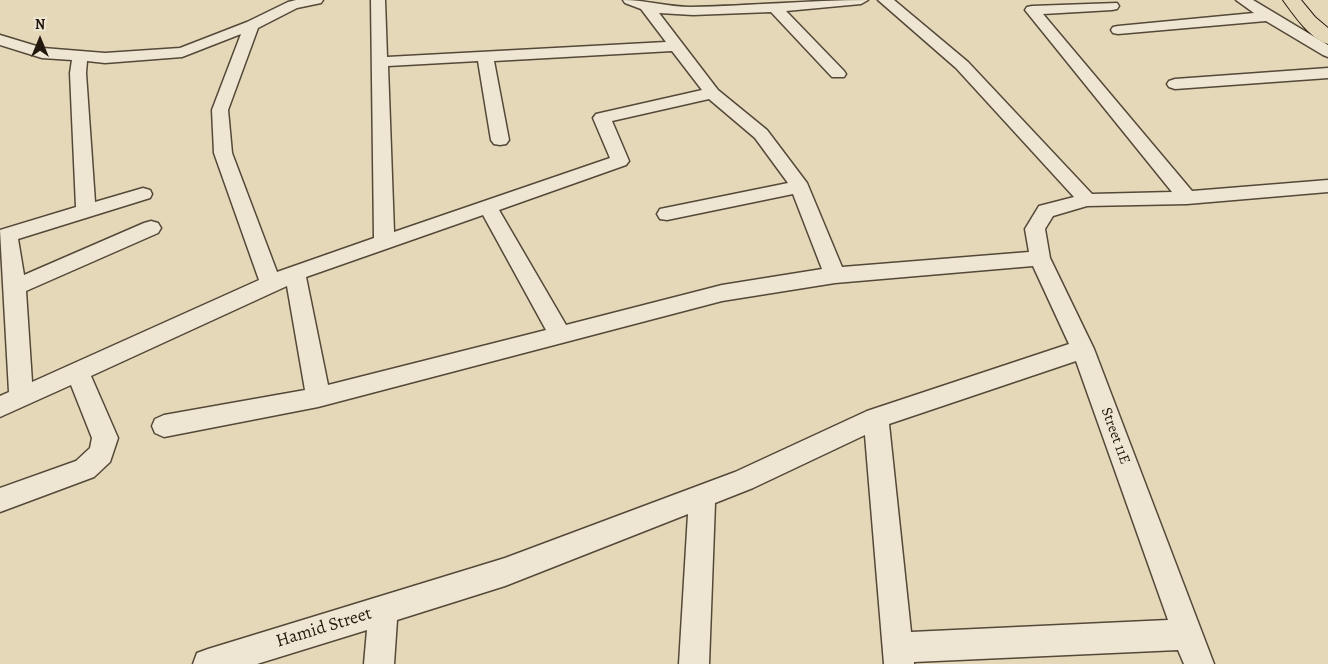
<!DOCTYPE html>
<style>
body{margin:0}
#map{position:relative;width:1328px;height:664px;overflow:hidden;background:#e5d8b9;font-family:Alegreya,serif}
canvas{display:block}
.north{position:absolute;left:15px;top:15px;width:50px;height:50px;-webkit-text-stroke:4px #eee6d2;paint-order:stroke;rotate:0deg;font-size:14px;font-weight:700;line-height:20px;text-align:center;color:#23180d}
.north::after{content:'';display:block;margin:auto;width:18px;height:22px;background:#23180d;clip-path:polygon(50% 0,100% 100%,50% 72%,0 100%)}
</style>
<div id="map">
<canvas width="1328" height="664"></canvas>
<div class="north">N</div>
</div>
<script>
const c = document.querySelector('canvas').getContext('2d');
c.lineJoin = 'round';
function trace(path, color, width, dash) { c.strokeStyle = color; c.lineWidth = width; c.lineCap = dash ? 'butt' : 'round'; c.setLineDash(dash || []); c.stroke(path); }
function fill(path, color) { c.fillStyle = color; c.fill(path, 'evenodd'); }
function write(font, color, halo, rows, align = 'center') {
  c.font = font + ' Alegreya,serif'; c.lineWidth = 4; c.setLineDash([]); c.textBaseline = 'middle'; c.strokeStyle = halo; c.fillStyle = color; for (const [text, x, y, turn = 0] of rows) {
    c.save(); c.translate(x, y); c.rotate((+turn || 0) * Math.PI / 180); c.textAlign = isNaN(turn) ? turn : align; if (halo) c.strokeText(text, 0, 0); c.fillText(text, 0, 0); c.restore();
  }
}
const street = new Path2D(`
 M 296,0 L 323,0 L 321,3 L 297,8 L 258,28 L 228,110 L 232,153 L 277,272 L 374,238 L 371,0 L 385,0 L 387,57 L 666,42 L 641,9 L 625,3 L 623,0 C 646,0 668,7 691,7 C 750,6 809,0 868,0 L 861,4 L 786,11 L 844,71 L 846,74 L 844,77 L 832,77 L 771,12 L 693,15 L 659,13 L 718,90 L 767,130 L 807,183 L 842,267 L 1029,252 L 1025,229 L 1039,206 L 1074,197 L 956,68 L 878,0 L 894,0 L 968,62 L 1092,194 L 1172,192 L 1025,10 L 1027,7 L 1032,6 L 1117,3 L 1119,6 L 1117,9 L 1112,10 L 1043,14 L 1192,191 L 1328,180 L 1328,192 L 1187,204 L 1087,206 L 1053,216 L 1045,229 L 1050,258 L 1094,349 L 1214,664 L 1184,664 L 1178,650 L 914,662 L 914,664 L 884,664 L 865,435 L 753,488 L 715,503 L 709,664 L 679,664 L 688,514 L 505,586 L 397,620 L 394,664 L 364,664 L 367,630 L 257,664 L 193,664 L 197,653 L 208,649 L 505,558 L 735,472 L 867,411 L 1069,344 L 1033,266 L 835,283 L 722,301 L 318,407 L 164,437 L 155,433 L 152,426 L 155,419 L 164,415 L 305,390 L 287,286 L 91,376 L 118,438 L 110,462 L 94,477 L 0,512 L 0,488 L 76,461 L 90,448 L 92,438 L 71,385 L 0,417 L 0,396 L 9,392 L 0,230 L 76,207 L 70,73 L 72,60 L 42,58 L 0,45 L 0,35 L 43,48 L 105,53 L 180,48 L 247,22 L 288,2 ZM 241,34 L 212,110 L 214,153 L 259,280 L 32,382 L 26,291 L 158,233 L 161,228 L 158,223 L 151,221 L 144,223 L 24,275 L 18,239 L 150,198 L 152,194 L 150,190 L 143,188 L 95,202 L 86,73 L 87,61 L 105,63 L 182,57 ZM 672,51 L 702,90 L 596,114 L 593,118 L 610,158 L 394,232 L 388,66 L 478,61 L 491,140 L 494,144 L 500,145 L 506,144 L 509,140 L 494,61 ZM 709,99 L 755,138 L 788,183 L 660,209 L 657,214 L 660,219 L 667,220 L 793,194 L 822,269 L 722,285 L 566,325 L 499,210 L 626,165 L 629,161 L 612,121 ZM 483,215 L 546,330 L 328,385 L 306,277 ZM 1076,361 L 1168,620 L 911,632 L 889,424 Z
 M 1236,0 L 1253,0 L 1328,45 L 1328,57 L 1323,55 L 1266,21 L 1118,34 L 1113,33 L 1111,30 L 1113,27 L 1118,26 L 1254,13 Z
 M 1328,68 L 1328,78 L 1175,89 L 1169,87 L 1167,84 L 1169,81 L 1175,79 Z`);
const primary = new Path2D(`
 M 1283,0 L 1301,0 L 1315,17 L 1328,28 L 1328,44 C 1310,39 1294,15 1283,0 Z`);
const streetNames = [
 ["Street 11E",1115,436,70]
];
const nearStreetnames = [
 ["Hamid Street",324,628,-17]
];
trace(street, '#544838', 3);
trace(primary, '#23180d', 2);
fill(street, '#eee6d2');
fill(primary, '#e5d8b9');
write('15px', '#23180d', '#eee6d2', streetNames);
write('18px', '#23180d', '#eee6d2', nearStreetnames);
</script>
